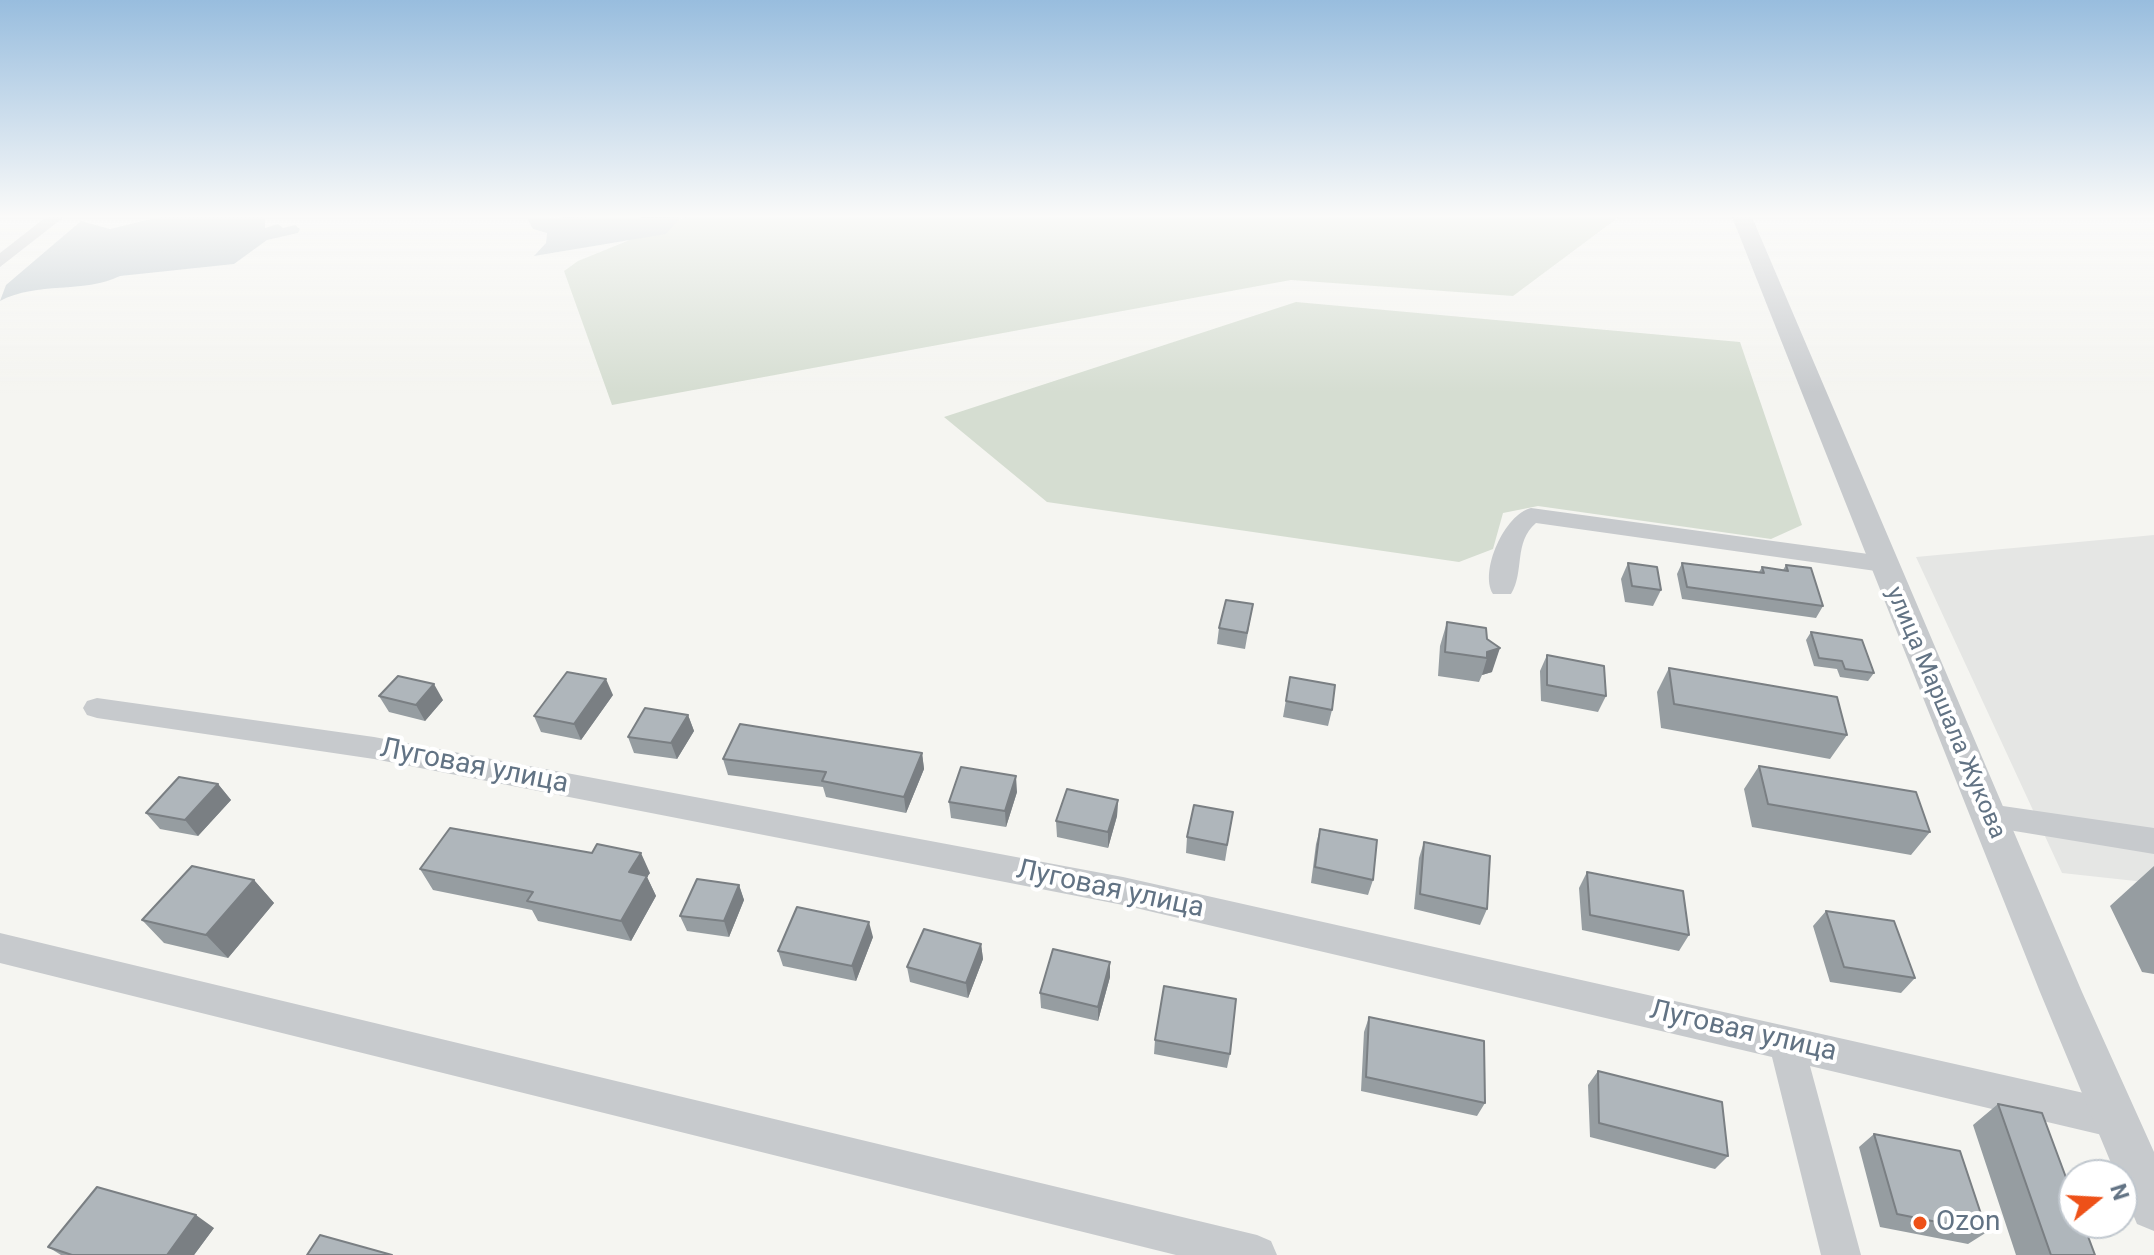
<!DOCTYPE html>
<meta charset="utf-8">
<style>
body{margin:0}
#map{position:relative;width:2154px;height:1255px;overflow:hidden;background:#f5f5f1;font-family:Roboto,sans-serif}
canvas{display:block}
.north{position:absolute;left:2058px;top:1159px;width:80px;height:80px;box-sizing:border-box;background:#fff;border:2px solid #c0c7ce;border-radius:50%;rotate:72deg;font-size:22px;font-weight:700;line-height:32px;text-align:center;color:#627384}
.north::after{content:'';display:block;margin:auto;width:28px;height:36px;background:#ee5118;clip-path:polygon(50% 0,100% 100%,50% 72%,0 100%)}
</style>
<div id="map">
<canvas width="2154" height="1255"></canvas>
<div class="north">N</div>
</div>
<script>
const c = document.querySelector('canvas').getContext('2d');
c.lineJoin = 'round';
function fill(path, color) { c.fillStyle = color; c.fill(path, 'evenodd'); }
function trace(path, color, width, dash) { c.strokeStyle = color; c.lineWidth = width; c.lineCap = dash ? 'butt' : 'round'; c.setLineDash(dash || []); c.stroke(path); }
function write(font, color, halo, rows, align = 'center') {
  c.font = font + ' Roboto,sans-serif'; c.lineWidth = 8; c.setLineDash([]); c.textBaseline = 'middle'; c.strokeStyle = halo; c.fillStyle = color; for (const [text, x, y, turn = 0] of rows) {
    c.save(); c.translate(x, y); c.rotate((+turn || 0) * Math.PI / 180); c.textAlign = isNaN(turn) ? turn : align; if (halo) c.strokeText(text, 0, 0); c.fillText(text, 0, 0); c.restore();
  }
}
const built = new Path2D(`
 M 2154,535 L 2154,883 L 2062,873 L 1916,557 Z`);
const green = new Path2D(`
 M 686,217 L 1619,217 L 1513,296 L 1291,280 L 612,405 L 564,271 L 578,261 Z
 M 1296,302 L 1740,342 L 1802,525 L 1771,539 L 1538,506 L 1503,513 L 1493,549 L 1459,562 L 1047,502 L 944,417 Z`);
const water = new Path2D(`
 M 159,217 L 265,217 L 265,228 L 278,224 L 283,228 L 295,225 L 300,229 L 298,233 L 267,240 L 234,264 L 120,276 C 83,294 38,281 0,301 L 6,285 L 81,221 L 110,229 Z
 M 681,217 L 666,234 L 534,256 L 546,243 L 547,233 L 533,229 L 527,218 Z`);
const minor = new Path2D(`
 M 46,217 L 64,217 L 0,267 L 0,253 Z
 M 1531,508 L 1883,556 L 1895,564 L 1883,572 L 1536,523 C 1513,543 1525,571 1511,594 L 1493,594 C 1479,571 1505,514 1531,508 Z
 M 97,698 L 374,737 L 1123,877 L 2115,1100 L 2128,1106 L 2134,1119 L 2128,1132 L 2115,1138 L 1810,1066 L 1861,1255 L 1821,1255 L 1772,1057 L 1123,905 L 374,759 L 97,718 L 87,715 L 83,708 L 87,701 Z
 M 1989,804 L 2154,828 L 2154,854 L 1978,825 L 1974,816 L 1978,807 Z
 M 0,933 L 1257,1235 L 1271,1241 L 1277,1255 L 1176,1255 L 0,963 Z`);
const tertiary = new Path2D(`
 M 1732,217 L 1752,217 L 2082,992 L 2154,1152 L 2154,1231 L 2137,1224 L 2122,1188 L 2122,1175 L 2116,1175 L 2040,992 Z`);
const wall = new Path2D(`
 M 1628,563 L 1661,590 L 1653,606 L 1625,602 L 1621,579 Z
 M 1682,563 L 1759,572 L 1762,567 L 1783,570 L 1786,565 L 1823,606 L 1816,618 L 1682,599 L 1677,574 Z
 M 1253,604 L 1245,649 L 1217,644 L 1219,628 Z
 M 1447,622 L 1487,639 L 1492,672 L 1482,675 L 1479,682 L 1438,676 L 1440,646 Z
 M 1811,632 L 1874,673 L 1868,681 L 1840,677 L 1837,669 L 1814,666 L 1806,640 Z
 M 1547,655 L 1606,696 L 1598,712 L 1541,701 L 1540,671 Z
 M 1669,668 L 1847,735 L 1830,759 L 1661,728 L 1657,692 Z
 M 1290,677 L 1332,710 L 1328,726 L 1283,717 Z
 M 613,695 L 581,740 L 541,732 L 534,716 Z
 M 379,696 L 443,700 L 425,721 L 389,712 Z
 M 688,715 L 694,731 L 677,759 L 634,753 L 628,737 Z
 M 922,753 L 924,769 L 906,813 L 826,797 L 823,787 L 728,775 L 723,759 Z
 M 1759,766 L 1930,832 L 1911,855 L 1752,827 L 1744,789 Z
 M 218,784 L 231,800 L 198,836 L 160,829 L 146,813 Z
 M 1017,792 L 1006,827 L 951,818 L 949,802 Z
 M 1118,800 L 1117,816 L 1108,848 L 1057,837 L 1056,821 Z
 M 1233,812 L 1225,861 L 1186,853 L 1187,837 Z
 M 1320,829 L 1373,880 L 1368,895 L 1311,883 L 1316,844 Z
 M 1424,842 L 1487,909 L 1480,925 L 1414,909 L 1419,858 Z
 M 2154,866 L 2154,974 L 2142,972 L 2110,906 Z
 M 420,869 L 650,873 L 647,877 L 656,896 L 631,941 L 538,921 L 532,910 L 433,890 Z
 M 1587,872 L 1689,935 L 1679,951 L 1582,930 L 1579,888 Z
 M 254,880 L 274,903 L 228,958 L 164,943 L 142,920 Z
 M 739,885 L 744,900 L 729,937 L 687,931 L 680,916 Z
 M 1826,911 L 1915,978 L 1901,993 L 1830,982 L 1813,926 Z
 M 873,937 L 856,981 L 783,966 L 778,951 Z
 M 981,944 L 983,959 L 968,998 L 910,982 L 907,967 Z
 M 1110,962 L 1110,977 L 1098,1021 L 1041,1008 L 1040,993 Z
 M 1369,1017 L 1485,1103 L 1477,1116 L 1361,1091 L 1364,1032 Z
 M 1155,1040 L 1230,1054 L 1227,1068 L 1154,1054 Z
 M 1598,1071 L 1728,1156 L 1715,1169 L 1590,1137 L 1588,1085 Z
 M 1998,1104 L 2095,1255 L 2016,1255 L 1973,1125 Z
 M 1874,1134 L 1987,1232 L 1968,1244 L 1880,1227 L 1859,1147 Z
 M 214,1228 L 194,1255 L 61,1255 L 48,1247 Z`);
const shadedWall = new Path2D(`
 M 1500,648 L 1492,672 L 1482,675 L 1487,658 L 1487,652 Z
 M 606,679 L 613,695 L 581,740 L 574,724 Z
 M 434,684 L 443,700 L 425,721 L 416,705 Z
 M 688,715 L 694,731 L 677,759 L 671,743 Z
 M 922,753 L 924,769 L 906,813 L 904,797 Z
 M 1016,776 L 1017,792 L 1006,827 L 1005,811 Z
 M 218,784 L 231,800 L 198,836 L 185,820 Z
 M 1118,800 L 1117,816 L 1108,848 L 1108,832 Z
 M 641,853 L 650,873 L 647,877 L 656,896 L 631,941 L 621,921 L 629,872 Z
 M 254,880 L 274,903 L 228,958 L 206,935 Z
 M 739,885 L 744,900 L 729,937 L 724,921 Z
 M 869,922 L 873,937 L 856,981 L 852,966 Z
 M 981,944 L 983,959 L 968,998 L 966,983 Z
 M 1110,962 L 1110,977 L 1098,1021 L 1098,1007 Z
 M 196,1215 L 214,1228 L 194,1255 L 167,1255 Z`);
const building = new Path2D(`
 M 1628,563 L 1657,567 L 1661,590 L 1632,586 Z
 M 1682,563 L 1764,573 L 1762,567 L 1788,571 L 1786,565 L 1811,568 L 1823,606 L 1687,587 Z
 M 1226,600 L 1253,604 L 1247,633 L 1219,628 Z
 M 1447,622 L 1486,628 L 1487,639 L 1500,648 L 1487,652 L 1487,658 L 1445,652 Z
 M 1811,632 L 1862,640 L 1874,673 L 1845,669 L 1842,661 L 1819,658 Z
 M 1547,655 L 1604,666 L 1606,696 L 1547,685 Z
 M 1669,668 L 1837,697 L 1847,735 L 1674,704 Z
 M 567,672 L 606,679 L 574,724 L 534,716 Z
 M 398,676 L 434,684 L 416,705 L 379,696 Z
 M 1290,677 L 1335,685 L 1332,710 L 1286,701 Z
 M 645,708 L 688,715 L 671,743 L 628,737 Z
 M 740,724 L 922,753 L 904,797 L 822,781 L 826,772 L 723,759 Z
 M 1759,766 L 1916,792 L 1930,832 L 1768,804 Z
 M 961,767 L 1016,776 L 1005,811 L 949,802 Z
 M 179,777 L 218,784 L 185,820 L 146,813 Z
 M 1067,789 L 1118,800 L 1108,832 L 1056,821 Z
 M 1194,805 L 1233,812 L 1227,845 L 1187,837 Z
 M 450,828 L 592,853 L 597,844 L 641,853 L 629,872 L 647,876 L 621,921 L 527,901 L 533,892 L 420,869 Z
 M 1320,829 L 1377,840 L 1373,880 L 1315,867 Z
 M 1424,842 L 1490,856 L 1487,909 L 1420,894 Z
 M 192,866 L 254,880 L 206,935 L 142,920 Z
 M 1587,872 L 1683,891 L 1689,935 L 1590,915 Z
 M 697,879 L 739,885 L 724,921 L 680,916 Z
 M 797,907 L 869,922 L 852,966 L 778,951 Z
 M 1826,911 L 1894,921 L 1915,978 L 1844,967 Z
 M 924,929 L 981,944 L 966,983 L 907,967 Z
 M 1053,949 L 1110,962 L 1098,1007 L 1040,993 Z
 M 1164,986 L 1236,999 L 1230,1054 L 1155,1040 Z
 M 1369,1017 L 1484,1041 L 1485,1103 L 1366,1077 Z
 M 1598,1071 L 1722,1102 L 1728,1156 L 1599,1123 Z
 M 1998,1104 L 2042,1113 L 2074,1199 L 2074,1223 L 2083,1223 L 2095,1255 L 2051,1255 Z
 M 1874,1134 L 1960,1151 L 1987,1232 L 1897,1214 Z
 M 97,1187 L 196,1215 L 167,1255 L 72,1255 L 48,1247 Z
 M 320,1235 L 392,1255 L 307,1255 Z`);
const markers = [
 [1920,1223,8,"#ee5118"]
];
const streetNames = [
 ["улица Маршала Жукова",1945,713,67]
];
const nearStreetnames = [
 ["Луговая улица",474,767,11],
 ["Луговая улица",1110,890,12],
 ["Луговая улица",1743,1032,13]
];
const nearPoinames = [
 ["Ozon",1936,1223]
];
fill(built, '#e5e6e4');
fill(green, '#d5ddd1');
fill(water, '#c0cacf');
fill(minor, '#c7cacd');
fill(tertiary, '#c7cacd');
fill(wall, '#969da1');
fill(shadedWall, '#7a7f83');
fill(building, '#afb6bb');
trace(building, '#7a7f83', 2);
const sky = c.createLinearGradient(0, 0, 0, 393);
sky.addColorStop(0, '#98bdde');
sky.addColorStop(0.55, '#fafaf9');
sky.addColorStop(1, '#fafaf900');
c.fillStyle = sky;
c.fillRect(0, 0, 2154, 393);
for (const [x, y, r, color] of markers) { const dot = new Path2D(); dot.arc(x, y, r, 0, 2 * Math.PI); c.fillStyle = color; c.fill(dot); trace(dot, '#fff', 3); }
write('24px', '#627384', '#fff', streetNames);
write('28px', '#627384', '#fff', nearStreetnames);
write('28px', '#627384', '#fff', nearPoinames, 'left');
</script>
